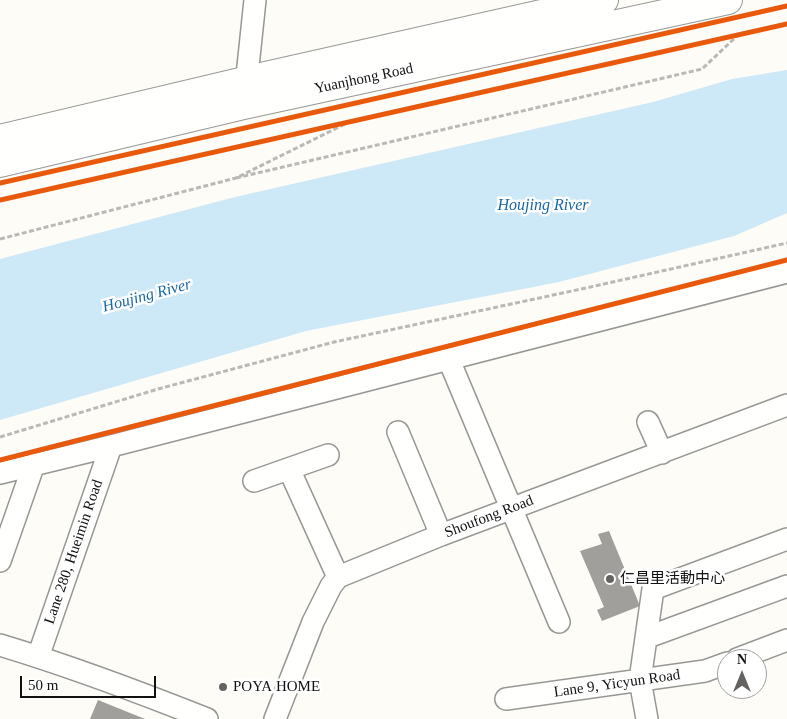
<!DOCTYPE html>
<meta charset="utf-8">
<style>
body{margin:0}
#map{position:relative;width:787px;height:719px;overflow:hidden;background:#fdfcf7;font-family:"Times New Roman",serif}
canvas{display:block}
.north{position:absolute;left:717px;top:649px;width:50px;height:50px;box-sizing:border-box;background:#fff;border:1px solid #a0a0a0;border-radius:50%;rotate:0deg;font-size:14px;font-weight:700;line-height:20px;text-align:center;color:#111}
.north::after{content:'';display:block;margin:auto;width:18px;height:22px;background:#646362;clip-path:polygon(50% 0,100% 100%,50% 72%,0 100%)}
.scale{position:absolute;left:20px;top:676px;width:136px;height:22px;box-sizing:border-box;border:2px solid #111;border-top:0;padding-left:6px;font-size:15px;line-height:18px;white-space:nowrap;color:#111;-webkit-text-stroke:4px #fff;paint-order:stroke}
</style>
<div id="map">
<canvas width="787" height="719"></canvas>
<div class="north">N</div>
<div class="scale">50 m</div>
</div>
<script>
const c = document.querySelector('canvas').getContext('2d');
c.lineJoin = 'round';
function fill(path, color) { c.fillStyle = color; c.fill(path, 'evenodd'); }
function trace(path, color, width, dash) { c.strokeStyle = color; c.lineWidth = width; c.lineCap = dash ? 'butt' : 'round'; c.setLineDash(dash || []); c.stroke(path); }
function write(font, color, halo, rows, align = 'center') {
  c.font = font + ' "Times New Roman","Noto Sans TC",serif'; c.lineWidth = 5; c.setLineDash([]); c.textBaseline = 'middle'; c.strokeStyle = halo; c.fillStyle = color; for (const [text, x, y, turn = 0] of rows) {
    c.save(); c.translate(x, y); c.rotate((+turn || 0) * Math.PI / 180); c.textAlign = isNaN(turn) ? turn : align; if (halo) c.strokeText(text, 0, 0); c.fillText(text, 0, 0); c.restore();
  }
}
const water = new Path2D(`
 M 787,70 L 787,213 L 734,236 L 559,282 L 306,331 L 0,420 L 0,259 L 235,197 L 653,102 L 732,79 Z`);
const building = new Path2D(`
 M 609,531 L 640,606 L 602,621 L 597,610 L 604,607 L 580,551 L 602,544 L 598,534 Z
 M 98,700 L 145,719 L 90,719 Z`);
const path = new Path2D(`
 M 236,178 L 702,69 L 738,35
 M 0,239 L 236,178 L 349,122
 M 0,437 L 158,389 L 334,342 L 586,288 L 787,243`);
const minor = new Path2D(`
 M 245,95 L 255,0
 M 449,360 L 559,622
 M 648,422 L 662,453
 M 398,432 L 441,535
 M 289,469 L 338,577
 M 0,473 L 111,446 L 787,272
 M 254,481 L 328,455
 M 0,561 L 34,464
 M 648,637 L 787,586
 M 0,645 C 70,666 139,692 207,719
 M 38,657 L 111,446
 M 737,659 L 787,640
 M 506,699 L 705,671 L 727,663
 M 275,719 L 313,622 L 331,586 L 338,577 L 441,535 L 787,405
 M 647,719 L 640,680 L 653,589 L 787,539`);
const tertiary = new Path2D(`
 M 0,139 L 265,76 L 604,0
 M 0,163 L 244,105 L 728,0`);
const cycleway = new Path2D(`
 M 0,183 L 787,6
 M 0,200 L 787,24
 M 0,460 L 787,260`);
const markers = [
 [610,579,5,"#646362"],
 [223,687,5,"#646362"]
];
const streetNames = [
 ["Yuanjhong Road",364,79,-12],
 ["Shoufong Road",489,517,-21],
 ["Lane 280, Hueimin Road",74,552,-71],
 ["Lane 9, Yicyun Road",617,684,-8]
];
const poiNames = [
 ["仁昌里活動中心",620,579],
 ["POYA HOME",233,687]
];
const waterNames = [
 ["Houjing River",543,206],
 ["Houjing River",147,296,-15]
];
fill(water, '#cde8f7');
fill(building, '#a19f9c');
trace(minor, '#979795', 24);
trace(tertiary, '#979795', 30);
trace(path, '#b9b9b8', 3, [5, 2.5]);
trace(minor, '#fffffe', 21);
trace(tertiary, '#fffffe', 28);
trace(cycleway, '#e8590c', 5);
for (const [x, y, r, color] of markers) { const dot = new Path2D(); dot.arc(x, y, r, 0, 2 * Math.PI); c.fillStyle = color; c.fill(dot); trace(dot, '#fff', 2); }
write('15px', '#111', '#fff', streetNames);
write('15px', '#111', '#fff', poiNames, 'left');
write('italic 16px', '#1768a6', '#fff', waterNames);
</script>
